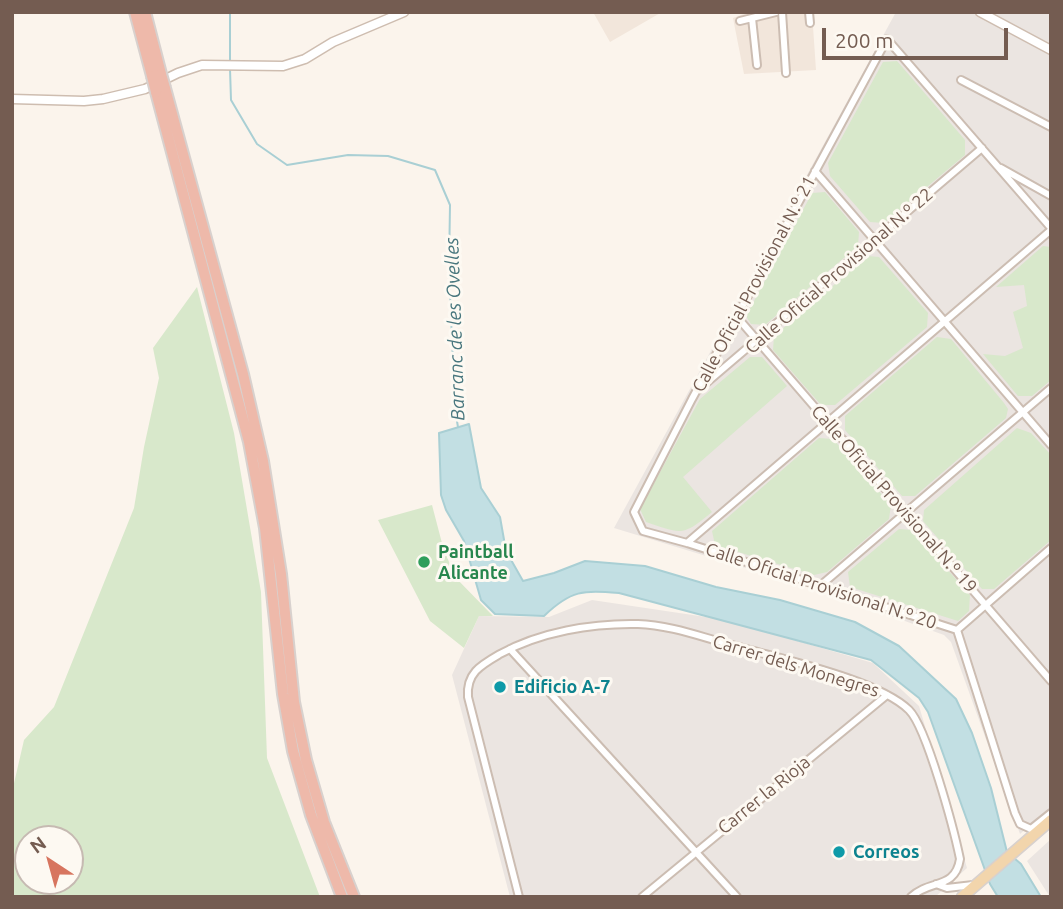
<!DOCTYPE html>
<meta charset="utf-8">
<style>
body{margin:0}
#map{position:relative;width:1063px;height:909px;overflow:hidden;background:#fbf4ec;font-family:Ubuntu,sans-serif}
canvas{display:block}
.frame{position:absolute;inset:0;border:14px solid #745c51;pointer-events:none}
.north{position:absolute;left:14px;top:825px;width:70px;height:70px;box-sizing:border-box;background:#fdf9f2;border:2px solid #c6bab2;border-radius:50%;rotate:324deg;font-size:19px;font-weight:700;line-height:28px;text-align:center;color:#745c51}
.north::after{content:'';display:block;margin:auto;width:24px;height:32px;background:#d7755f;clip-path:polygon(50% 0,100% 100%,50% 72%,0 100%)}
.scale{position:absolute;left:822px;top:28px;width:186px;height:32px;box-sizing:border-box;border:4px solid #745c51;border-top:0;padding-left:9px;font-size:21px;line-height:24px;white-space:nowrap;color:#745c51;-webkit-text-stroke:5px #fdf9f2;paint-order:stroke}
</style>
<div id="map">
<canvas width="1063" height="909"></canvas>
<div class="frame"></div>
<div class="north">N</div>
<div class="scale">200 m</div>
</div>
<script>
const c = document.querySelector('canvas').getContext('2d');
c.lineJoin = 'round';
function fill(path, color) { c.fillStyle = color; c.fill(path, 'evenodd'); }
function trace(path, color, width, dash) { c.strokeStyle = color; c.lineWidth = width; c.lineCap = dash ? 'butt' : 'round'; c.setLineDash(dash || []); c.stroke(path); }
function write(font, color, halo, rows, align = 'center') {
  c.font = font + ' Ubuntu,sans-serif'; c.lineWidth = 6; c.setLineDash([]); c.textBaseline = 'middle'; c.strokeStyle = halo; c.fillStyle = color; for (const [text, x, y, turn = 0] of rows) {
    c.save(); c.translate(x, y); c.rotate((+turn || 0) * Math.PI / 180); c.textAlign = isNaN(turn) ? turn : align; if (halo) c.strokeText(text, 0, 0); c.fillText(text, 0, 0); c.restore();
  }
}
const residential = new Path2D(`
 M 593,12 L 662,12 L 610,42 Z
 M 749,12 L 812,12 L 816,70 L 744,74 L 733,18 Z`);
const industrial = new Path2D(`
 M 896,12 L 1051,12 L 1051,807 L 1020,834 L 951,642 L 944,635 L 818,590 L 614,528 Z
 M 592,600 L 726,620 L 873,663 L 919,706 L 967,868 L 935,897 L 510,897 L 452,675 L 479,616 L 549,617 Z
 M 1051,839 L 1051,897 L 1050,897 L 1027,861 Z`);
const green = new Path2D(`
 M 897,61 L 965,140 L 965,155 L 884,223 L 870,222 L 830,176 L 828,163 L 883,62 Z
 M 825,192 L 859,232 L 858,246 L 765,325 L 751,324 L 746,316 L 812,193 Z
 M 1043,246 L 1051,247 L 1051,380 L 1032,396 L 1018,396 L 983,354 L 1005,356 L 1023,348 L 1013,312 L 1027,306 L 1024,285 L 996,287 Z
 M 868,256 L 879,257 L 928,313 L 927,327 L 835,405 L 821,405 L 773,350 L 774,336 Z
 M 197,287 L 234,433 L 261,592 L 267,758 L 320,897 L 12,897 L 12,792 L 24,740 L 54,707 L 134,508 L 144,447 L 159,378 L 153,348 ZM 70,839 L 70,881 L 28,881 L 28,839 Z
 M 937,337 L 951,339 L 1004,403 L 1008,409 L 1006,418 L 915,496 L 902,496 L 845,430 L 845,416 Z
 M 750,357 L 762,357 L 787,386 L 683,477 L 712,512 C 682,537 682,534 646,522 L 640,509 L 700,399 Z
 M 1017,428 L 1031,433 L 1051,455 L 1051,540 L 994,589 L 982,589 L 923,521 L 924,510 Z
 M 819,438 L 833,439 L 891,505 L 889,519 L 827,572 L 814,575 L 715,545 L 712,531 Z
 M 432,505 L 443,547 L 455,577 L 493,616 L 479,616 L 464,648 L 430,621 L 378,520 Z
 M 899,529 L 912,530 L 970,595 L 969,611 L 958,621 L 850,587 L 848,572 Z`);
const water = new Path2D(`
 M 469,424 L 481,488 L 500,517 L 506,551 L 523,581 L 554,573 L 585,561 L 645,566 L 716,587 L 780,600 L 855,622 L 899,646 L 956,699 L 972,733 L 991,788 L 1007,852 L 1021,864 L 1041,897 L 998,897 L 990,884 L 928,712 L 919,698 L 871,660 L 619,593 C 583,590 571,590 544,616 L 495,614 L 481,600 L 464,541 L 446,510 L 441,495 L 439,433 Z`);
const stream = new Path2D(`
 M 230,64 L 230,12
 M 230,69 L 231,100 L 257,144 L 287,165 L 348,155 L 388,156 L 435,170 L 450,205 L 449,267 L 455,410 L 458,427`);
const street = new Path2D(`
 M 782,12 L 786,73
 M 809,12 L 810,23
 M 752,18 L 757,65
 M 740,21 L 776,12
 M 961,80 L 1051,127
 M 1001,168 L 1051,196
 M 815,171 L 1051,445
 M 1051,228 L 887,39 L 692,399 L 634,512 L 643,531 L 687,543 L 957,630 L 1015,813 L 1020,824 L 1031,829 L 1051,813
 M 737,317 L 1051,681
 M 698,390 L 982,148
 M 687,543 L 1051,230
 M 820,586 L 1051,388
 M 957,630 L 1051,548
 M 510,649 L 737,897
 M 936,884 L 947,888 L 973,885
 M 519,897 L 468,697 C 466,673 481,665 500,654 C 540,632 592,623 638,624 C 671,625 704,638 736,646 C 780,659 877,679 909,710 C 927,728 954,830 960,859 C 955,890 930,879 911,897
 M 642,897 L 887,695`);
const secondary = new Path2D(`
 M 980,12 L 1051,50
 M 12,99 L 84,101 L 103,99 L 145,89 L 178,73 L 202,65 L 283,66 L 305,59 L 333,42 L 404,12`);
const primary = new Path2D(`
 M 962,897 L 1051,820`);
const highway = new Path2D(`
 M 135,12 L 152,76
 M 145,12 L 161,74
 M 165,88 L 243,374 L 263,461 L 281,574 L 294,702 L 306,760 L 324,822 L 354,897
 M 156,92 L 249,442 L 265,528 L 283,694 L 293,751 L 311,815 L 342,897`);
const highwayBridge = new Path2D(`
 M 161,74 L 165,88
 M 152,76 L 156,92`);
const markers = [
 [424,562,7,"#2e9e5b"],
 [500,687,7,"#0f9aa8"],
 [839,852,7,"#0f9aa8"]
];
const streetNames = [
 ["Calle Oficial Provisional N.º 22",839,271,-41],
 ["Calle Oficial Provisional N.º 21",754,284,-62],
 ["Calle Oficial Provisional N.º 19",894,499,49],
 ["Calle Oficial Provisional N.º 20",821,586,18],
 ["Carrer dels Monegres",796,666,17],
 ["Carrer la Rioja",764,795,-39]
];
const leisureNames = [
 ["Paintball",438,552],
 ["Alicante",438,573]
];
const cultureNames = [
 ["Edificio A-7",514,687],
 ["Correos",853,852]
];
const waterNames = [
 ["Barranc de les Ovelles",455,329,-92]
];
fill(residential, '#f2e6db');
fill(industrial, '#ebe5e1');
fill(green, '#d8e8cb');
fill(water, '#c2dfe3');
trace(water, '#a9cfd4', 2);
trace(stream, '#a9cfd4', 2);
trace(street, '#ccbdb2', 10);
trace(secondary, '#cebdb0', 11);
trace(primary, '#d8d1ce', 13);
trace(highway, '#d8d1ce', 14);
trace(street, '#fff', 6);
trace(secondary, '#fff', 8);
trace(primary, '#f2d5ac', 10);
trace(highway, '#eeb9aa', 10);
trace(highwayBridge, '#d8d1ce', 14, []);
trace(highwayBridge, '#eeb9aa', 10);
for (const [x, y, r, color] of markers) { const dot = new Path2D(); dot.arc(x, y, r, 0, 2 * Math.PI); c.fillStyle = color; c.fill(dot); trace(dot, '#fdf9f2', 2.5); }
write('18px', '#745c51', '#fdf9f2', streetNames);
write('bold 18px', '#27864d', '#fdf9f2', leisureNames, 'left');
write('bold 18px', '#0d838f', '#fdf9f2', cultureNames, 'left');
write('italic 19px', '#49777e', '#fdf9f2', waterNames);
</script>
